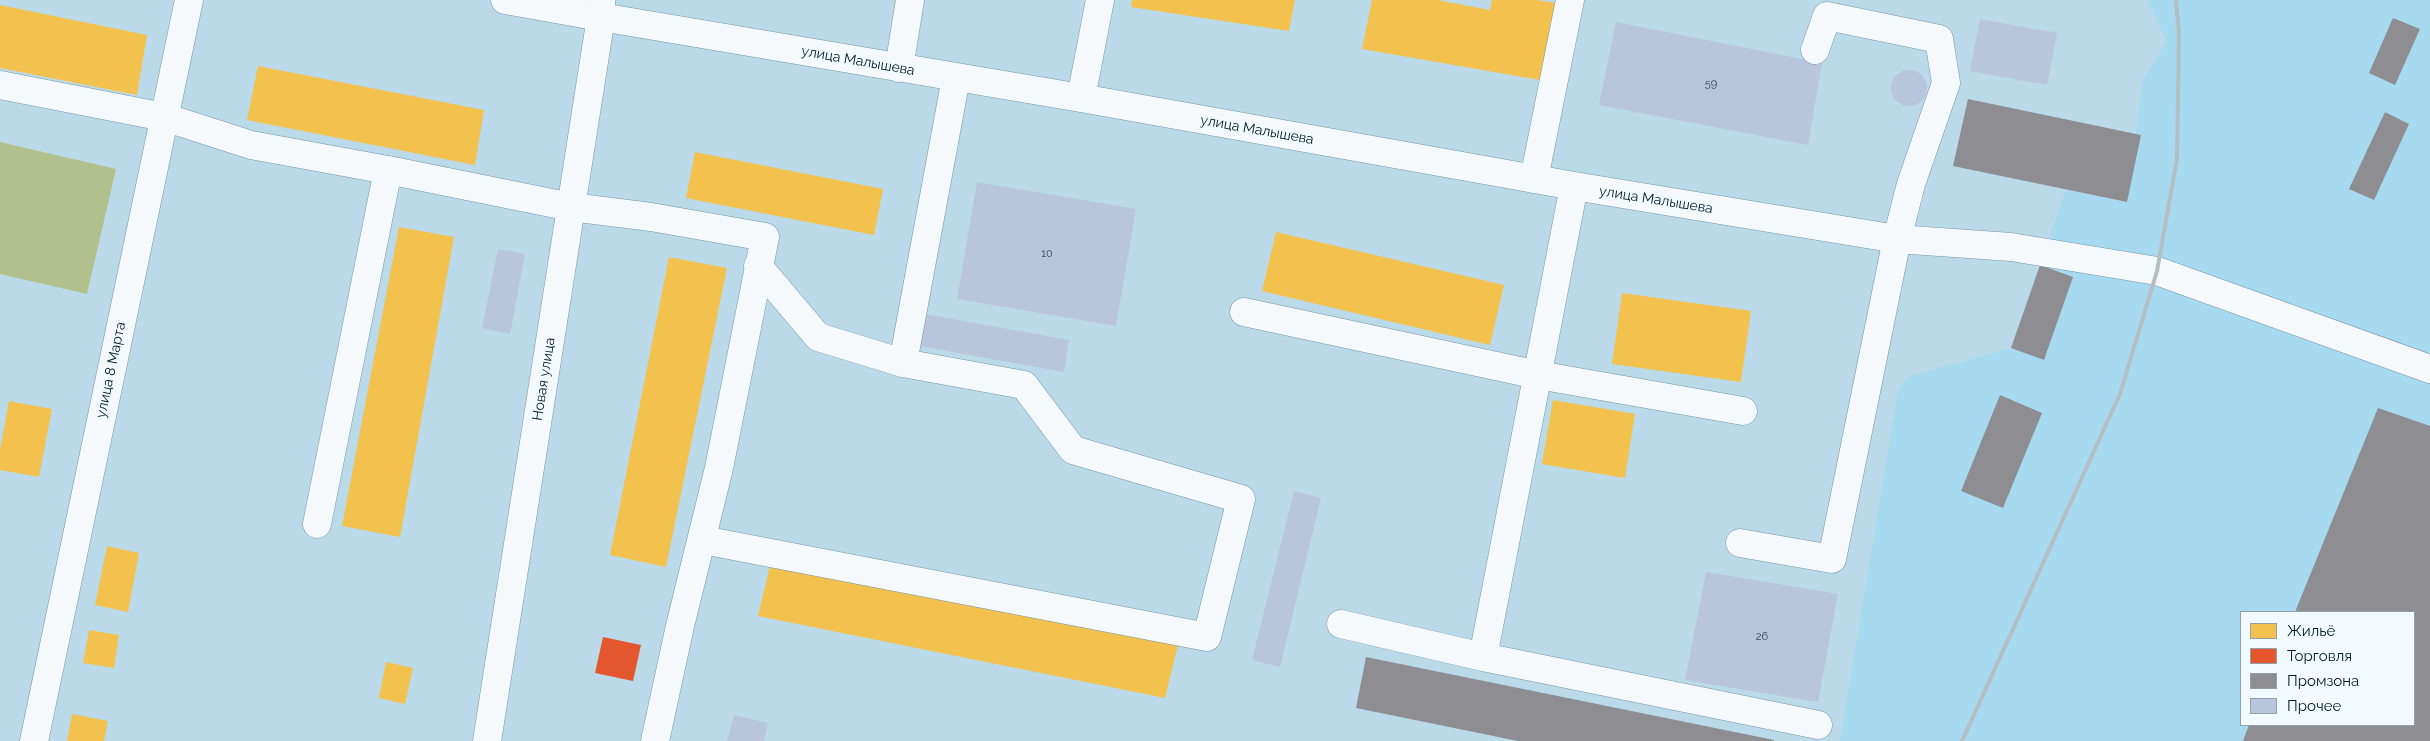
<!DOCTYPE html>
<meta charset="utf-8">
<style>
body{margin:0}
#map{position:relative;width:2430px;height:741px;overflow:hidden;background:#badae9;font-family:Raleway,sans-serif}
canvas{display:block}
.legend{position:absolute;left:2240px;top:611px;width:175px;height:115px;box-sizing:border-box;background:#f3fafd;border:1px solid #92a1a7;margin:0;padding:6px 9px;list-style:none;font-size:15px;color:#001b27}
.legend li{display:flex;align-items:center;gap:10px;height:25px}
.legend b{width:25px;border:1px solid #92a1a7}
</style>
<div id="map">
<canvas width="2430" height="741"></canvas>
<ul class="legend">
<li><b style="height:14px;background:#f2c14e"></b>Жильё</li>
<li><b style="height:14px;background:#e4572e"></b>Торговля</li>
<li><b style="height:14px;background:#8d8d92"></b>Промзона</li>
<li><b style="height:14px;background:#b9c5dc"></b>Прочее</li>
</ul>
</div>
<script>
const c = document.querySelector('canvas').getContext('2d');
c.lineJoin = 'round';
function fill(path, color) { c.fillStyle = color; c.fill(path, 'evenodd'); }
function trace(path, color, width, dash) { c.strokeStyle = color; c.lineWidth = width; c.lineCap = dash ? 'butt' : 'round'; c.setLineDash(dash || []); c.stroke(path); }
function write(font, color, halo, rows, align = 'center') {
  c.font = font + ' Raleway,sans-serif'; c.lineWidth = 5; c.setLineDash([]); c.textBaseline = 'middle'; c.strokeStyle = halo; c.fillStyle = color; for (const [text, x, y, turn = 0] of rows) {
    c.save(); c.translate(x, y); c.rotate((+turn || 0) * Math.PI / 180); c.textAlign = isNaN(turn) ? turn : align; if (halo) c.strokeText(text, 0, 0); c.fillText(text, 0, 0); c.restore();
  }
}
const built = new Path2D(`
 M 2147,0 L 2430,0 L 2430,741 L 1840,741 L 1898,389 L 1910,376 L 2011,348 L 2066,190 L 2127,202 L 2143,80 L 2167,41 ZM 2241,612 L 2414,612 L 2414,725 L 2241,725 Z`);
const green = new Path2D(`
 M 0,142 L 116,169 L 87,294 L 0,274 Z`);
const homes = new Path2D(`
 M 1132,0 L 1295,0 L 1289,31 L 1131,7 Z
 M 1372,0 L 1437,0 L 1490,10 L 1492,0 L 1537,0 L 1556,3 L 1540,80 L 1362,49 Z
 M 0,5 L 147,35 L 137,95 L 0,68 Z
 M 258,66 L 484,110 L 475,165 L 247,120 Z
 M 695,152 L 883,189 L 874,235 L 686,198 Z
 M 399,227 L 454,237 L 400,537 L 342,526 Z
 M 1276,232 L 1504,285 L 1490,345 L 1262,291 Z
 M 669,257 L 727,268 L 666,567 L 610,555 Z
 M 1622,293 L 1751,311 L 1741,382 L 1612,364 Z
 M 1553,400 L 1635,414 L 1625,478 L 1542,464 Z
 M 9,401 L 52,409 L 39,477 L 0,470 L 0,450 Z
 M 107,546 L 139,553 L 128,612 L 95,605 Z
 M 771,562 L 1178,645 L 1165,698 L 758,616 Z
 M 89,630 L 119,635 L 114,668 L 83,663 Z
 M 386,662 L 413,668 L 405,704 L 379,698 Z
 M 72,714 L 108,721 L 104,741 L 67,741 Z`);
const shops = new Path2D(`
 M 603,637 L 641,645 L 633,681 L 595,673 Z`);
const industry = new Path2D(`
 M 2393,18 L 2420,29 L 2395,85 L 2369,73 Z
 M 1968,99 L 2141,135 L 2127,202 L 1953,166 Z
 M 2385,112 L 2409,124 L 2374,200 L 2349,189 Z
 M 2040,265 L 2073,277 L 2044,360 L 2011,348 Z
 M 2000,395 L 2042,413 L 2003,508 L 1961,491 Z
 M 2378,408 L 2430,426 L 2430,741 L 2243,741 L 2249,725 L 2414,725 L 2414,612 L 2295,612 Z
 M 1366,657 L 1774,740 L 1774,741 L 1518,741 L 1356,708 Z`);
const building = new Path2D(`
 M 1980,19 L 2057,33 L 2047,85 L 1970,71 Z
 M 1616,22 L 1822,63 L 1808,145 L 1599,105 Z
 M1891 88a18 18 0 1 1 36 0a18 18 0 1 1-36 0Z
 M 977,182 L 1136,209 L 1116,326 L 957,299 Z
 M 498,249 L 525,254 L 510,334 L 482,328 Z
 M 925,314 L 1069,340 L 1064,372 L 919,346 Z
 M 1294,491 L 1321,498 L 1280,667 L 1252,660 Z
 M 1706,572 L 1838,594 L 1818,702 L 1685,680 Z
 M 734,715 L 768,723 L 764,741 L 727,741 Z`);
const path = new Path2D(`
 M 229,0 L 564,67
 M 620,76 L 644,80 L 694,74 L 921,116
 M 1634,166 L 1637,147
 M 178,193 L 238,323 L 241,382 L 305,444
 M 1593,356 L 1598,351 L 1623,222
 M 552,504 L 613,516
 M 339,542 L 391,555 L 464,567
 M 1533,550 L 1695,586
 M 542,579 L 628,731
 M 1348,596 L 1355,568 L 1494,446
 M 1661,648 L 1683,652
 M 1227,657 L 1255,685 L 1318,726
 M 1658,665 L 1683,551 L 1713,540
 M 1176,741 L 1179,729 L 1174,703 L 1182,661
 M 1332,741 L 1318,726 L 1334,650`);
const minor = new Path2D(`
 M 601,0 L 601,17 L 1081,98 L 1574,186 L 1897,239 L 2011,247 L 2157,271 L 2430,369
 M 899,68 L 910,0
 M 0,85 L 164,117 L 251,145 L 382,169
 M 1081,98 L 1100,0
 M 1534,179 L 1570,0
 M 758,266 L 818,337 L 903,363 L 956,78
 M 1244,312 L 1538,375 L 1743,411
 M 317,524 L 388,170 L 571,207 L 651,217 L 765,237 L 719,468 L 680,626 L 655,741
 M 703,540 L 1207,637 L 1241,499 L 1073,450 L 1024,385 L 903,363
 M 1740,543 L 1832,559 L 1897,239 L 1911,184 L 1946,83 L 1939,39 L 1827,16 L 1815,50
 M 1341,624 L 1483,657 L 1574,186
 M 1483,657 L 1818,725
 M 34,741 L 189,0`);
const major = new Path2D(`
 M 487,741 L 601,17 L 505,0`);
const rail = new Path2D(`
 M 1962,741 L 2120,394 L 2157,271 L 2177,159 L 2179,34 L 2176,0`);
const numberNames = [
 ["59",1711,84],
 ["10",1047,254],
 ["26",1762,637]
];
const streetNames = [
 ["улица Малышева",858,61,10],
 ["улица Малышева",1257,130,10],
 ["улица Малышева",1656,200,9],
 ["улица 8 Марта",111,370,-78],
 ["Новая улица",544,379,-81]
];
fill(built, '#a7d9f1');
fill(green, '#b2c08e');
fill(homes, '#f2c14e');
fill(shops, '#e4572e');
fill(industry, '#8d8d92');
fill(building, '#b9c5dc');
trace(minor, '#7896a3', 29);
trace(major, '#7896a3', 29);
trace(path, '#c9d3d8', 3, [1, 4]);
trace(minor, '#f5f9fc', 28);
trace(major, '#f5f9fc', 28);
trace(rail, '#b5bec3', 4);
write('11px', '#2e4654', null, numberNames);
write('14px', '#001b27', '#f3fafd', streetNames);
</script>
